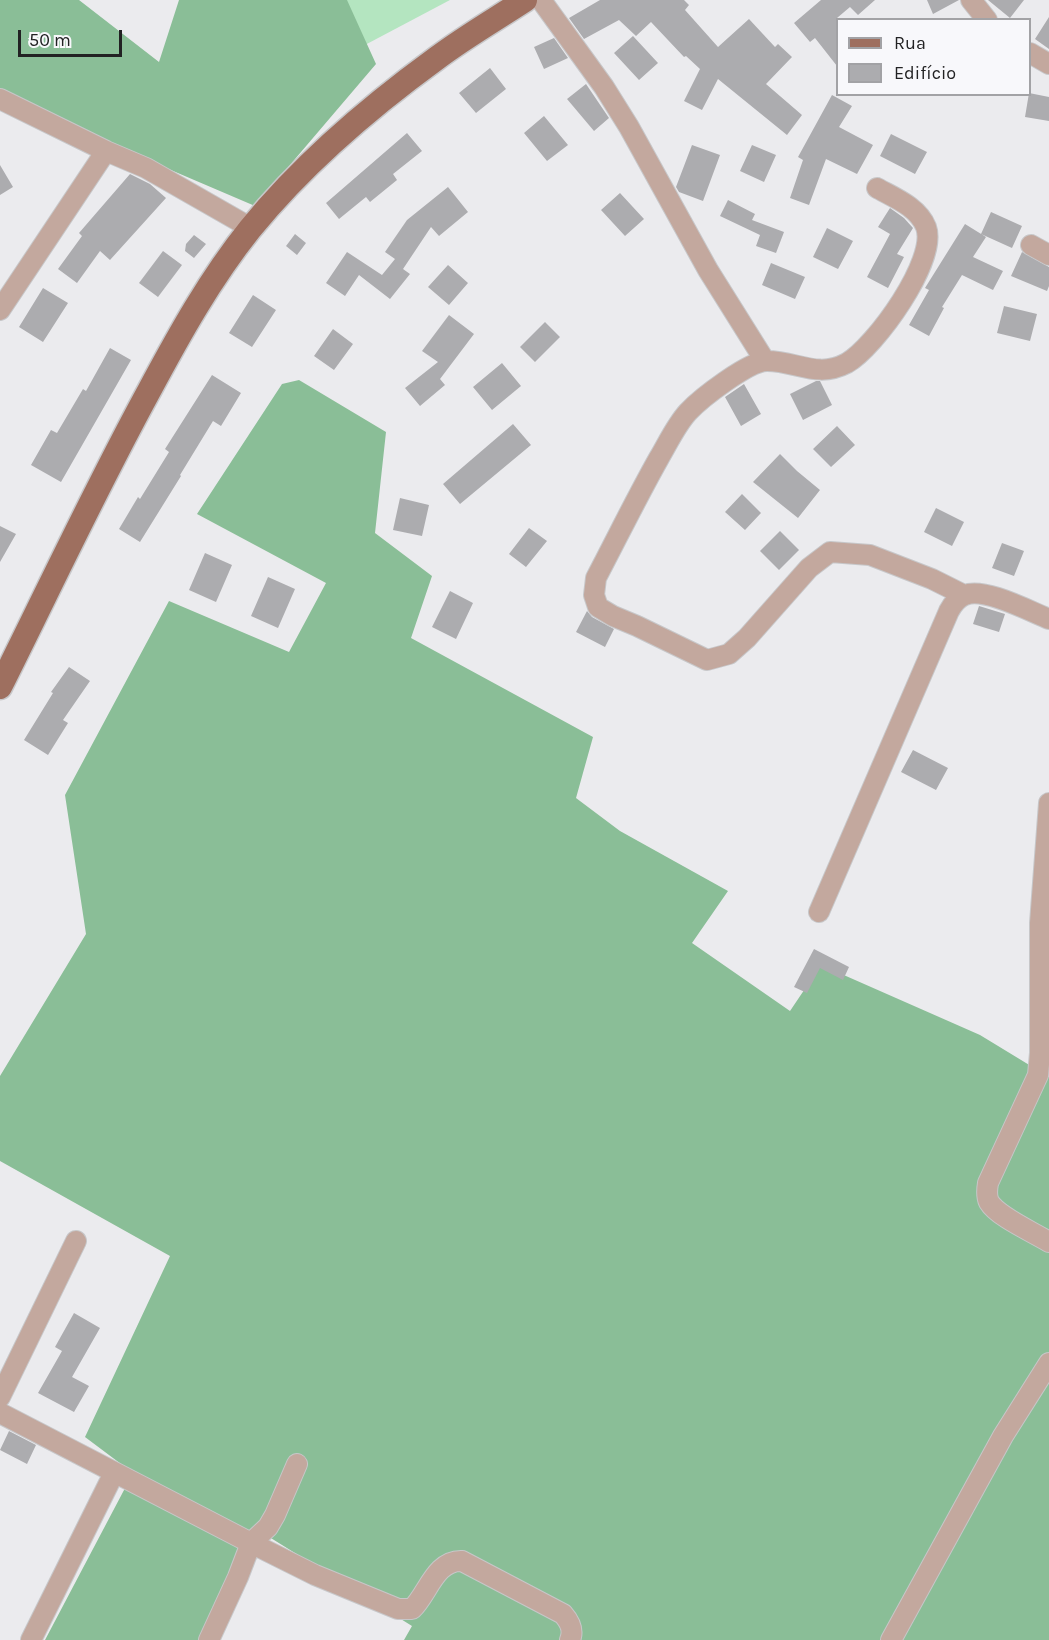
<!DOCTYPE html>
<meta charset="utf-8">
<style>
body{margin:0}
#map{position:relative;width:1049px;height:1640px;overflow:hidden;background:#ebebee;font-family:Karla,sans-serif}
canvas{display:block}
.legend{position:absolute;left:836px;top:18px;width:195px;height:78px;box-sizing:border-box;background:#f8f8fb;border:2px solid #a2a2a5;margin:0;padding:8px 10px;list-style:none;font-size:18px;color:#222223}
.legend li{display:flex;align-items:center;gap:12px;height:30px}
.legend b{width:30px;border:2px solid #a2a2a5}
.scale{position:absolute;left:18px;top:30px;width:104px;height:27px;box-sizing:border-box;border:3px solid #222223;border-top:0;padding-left:8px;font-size:18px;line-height:21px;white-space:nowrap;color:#222223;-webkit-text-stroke:4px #f8f8fb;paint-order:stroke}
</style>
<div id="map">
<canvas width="1049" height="1640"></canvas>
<ul class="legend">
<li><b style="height:8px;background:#9e6f5f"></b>Rua</li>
<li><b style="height:16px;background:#acacaf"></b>Edifício</li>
</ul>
<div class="scale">50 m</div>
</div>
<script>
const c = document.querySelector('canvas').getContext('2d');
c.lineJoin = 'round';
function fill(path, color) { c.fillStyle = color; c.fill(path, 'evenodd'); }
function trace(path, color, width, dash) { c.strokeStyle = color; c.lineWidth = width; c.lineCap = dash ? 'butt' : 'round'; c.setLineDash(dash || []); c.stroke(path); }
const green = new Path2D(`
 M 317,0 L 450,0 L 346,55 Z`);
const forest = new Path2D(`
 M 0,0 L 79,0 L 159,62 L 179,0 L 347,0 L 376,64 L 255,206 L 0,97 Z
 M 299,380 L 386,432 L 375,533 L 432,576 L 411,638 L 593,737 L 576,798 L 620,831 L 728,891 L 692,943 L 790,1011 L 821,965 L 980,1035 L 1049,1077 L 1049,1640 L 404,1640 L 412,1626 L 266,1535 L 206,1640 L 45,1640 L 133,1473 L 85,1437 L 170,1256 L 0,1161 L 0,1076 L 86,934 L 65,795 L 169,601 L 289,652 L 326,583 L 197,514 L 282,384 Z`);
const building = new Path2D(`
 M 600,0 L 684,0 L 689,5 L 685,10 L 718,47 L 749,19 L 775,47 L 778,44 L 792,57 L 766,84 L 802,115 L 787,135 L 718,79 L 702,110 L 684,101 L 700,69 L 686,56 L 684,57 L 651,22 L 636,36 L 619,20 L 584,39 L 569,18 Z
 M 821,0 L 875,0 L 858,15 L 850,7 L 837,18 L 837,66 L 815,38 L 810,42 L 794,23 Z
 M 927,0 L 959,0 L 933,14 Z
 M 988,0 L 1024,0 L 1010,18 Z
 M 1049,17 L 1049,49 L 1035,39 Z
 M 633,36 L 658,63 L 639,80 L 614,53 Z
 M 554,38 L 568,58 L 544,69 L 534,47 Z
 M 490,68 L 506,89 L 476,113 L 459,93 Z
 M 586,84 L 609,118 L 594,131 L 567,99 Z
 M 1029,93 L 1049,97 L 1049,121 L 1025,117 Z
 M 832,95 L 852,106 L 839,127 L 873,145 L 857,174 L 826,159 L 809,205 L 790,198 L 803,160 L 798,157 Z
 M 544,116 L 568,145 L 547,161 L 524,133 Z
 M 407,133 L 422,151 L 393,174 L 397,180 L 370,202 L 366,197 L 339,219 L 326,203 Z
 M 891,134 L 927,152 L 915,174 L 880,156 Z
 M 692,145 L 720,155 L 703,201 L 679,192 L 676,187 Z
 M 752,145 L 776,155 L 764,182 L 740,171 Z
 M 0,165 L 13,187 L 0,195 Z
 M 130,174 L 150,184 L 166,198 L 110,260 L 100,251 L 77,283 L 58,269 L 82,236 L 79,233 Z
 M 448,187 L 468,212 L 439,236 L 431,227 L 403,269 L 410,274 L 390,299 L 359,275 L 345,296 L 326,283 L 347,252 L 382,275 L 395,259 L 385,252 L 407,220 Z
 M 620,193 L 644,219 L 625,236 L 601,210 Z
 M 728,200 L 755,214 L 752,220 L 784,232 L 776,253 L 756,246 L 760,235 L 720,216 Z
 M 890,208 L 904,218 L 913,228 L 897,254 L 904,257 L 888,288 L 867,277 L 890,234 L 878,227 Z
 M 991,212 L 1022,226 L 1012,248 L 981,234 Z
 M 965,224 L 986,237 L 973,257 L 1003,271 L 993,290 L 962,275 L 942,307 L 944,308 L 929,336 L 909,325 L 929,290 L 925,288 Z
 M 827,228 L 853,241 L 838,269 L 813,257 Z
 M 295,234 L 306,243 L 297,255 L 286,246 Z
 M 194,235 L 206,244 L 194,258 L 185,251 L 186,244 Z
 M 163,251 L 182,265 L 158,297 L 139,283 Z
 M 1022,252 L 1049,267 L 1049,286 L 1047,291 L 1011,276 Z
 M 771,263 L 805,277 L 795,299 L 762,285 Z
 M 448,265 L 468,283 L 449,305 L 428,287 Z
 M 43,288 L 68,303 L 43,342 L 19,327 Z
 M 253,295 L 276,310 L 252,347 L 229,333 Z
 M 1004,306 L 1037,314 L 1030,341 L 997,333 Z
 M 449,315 L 474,334 L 440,379 L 445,385 L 420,406 L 405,388 L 438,362 L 422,351 Z
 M 545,322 L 560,337 L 535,362 L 520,347 Z
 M 333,329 L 353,344 L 334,370 L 314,356 Z
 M 110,348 L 131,360 L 61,482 L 31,465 L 51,430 L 57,433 L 83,389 L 86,391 Z
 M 502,363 L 521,386 L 492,410 L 473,387 Z
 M 212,375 L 241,393 L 221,426 L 213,421 L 180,475 L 181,476 L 140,542 L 119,529 L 138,497 L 140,499 L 169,452 L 165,449 Z
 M 816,381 L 820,381 L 832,405 L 803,420 L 790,394 Z
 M 744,384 L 761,414 L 741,426 L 725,397 Z
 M 513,424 L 531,445 L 460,504 L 443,484 Z
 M 837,426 L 855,445 L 831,467 L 813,449 Z
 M 780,454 L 797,471 L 820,490 L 798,518 L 753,482 Z
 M 742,494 L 761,513 L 745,530 L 725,512 Z
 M 400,498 L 429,505 L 422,536 L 393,530 Z
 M 936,508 L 964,522 L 952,546 L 924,532 Z
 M 0,526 L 16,534 L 0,562 Z
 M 529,528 L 547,541 L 526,567 L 509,554 Z
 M 780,531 L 799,550 L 779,570 L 760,551 Z
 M 1002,543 L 1024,551 L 1014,576 L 992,568 Z
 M 205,553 L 232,565 L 216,602 L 189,590 Z
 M 268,577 L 295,589 L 278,628 L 251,616 Z
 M 450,591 L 473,603 L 456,639 L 432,627 Z
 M 979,606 L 1005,614 L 999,632 L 973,624 Z
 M 587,611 L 592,617 L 614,629 L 605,647 L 576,632 Z
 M 69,667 L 90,681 L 63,720 L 68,723 L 48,755 L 24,740 L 53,693 L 51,692 Z
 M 913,750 L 948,768 L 936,790 L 901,772 Z
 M 814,949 L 849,967 L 843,980 L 820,968 L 807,993 L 794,987 Z
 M 74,1313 L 100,1328 L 72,1377 L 89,1386 L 74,1412 L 38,1393 L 62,1351 L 55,1347 Z
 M 9,1431 L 36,1445 L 27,1464 L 0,1450 Z`);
const minor = new Path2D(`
 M 541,0 L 604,87 L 629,127 L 708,270 L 765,361
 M 971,0 L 987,20
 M 1030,53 L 1049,64
 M 0,99 L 106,151 L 146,168 L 251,228
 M 877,188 C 895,198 918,207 926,227 C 938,260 875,347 847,363 C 817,379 797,361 767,361 C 749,361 701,398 688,412 C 676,425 668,443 659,458 C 637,497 617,538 596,578 L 594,595 L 598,607 L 613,616 L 637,626 L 707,660 L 729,654 L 747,638 L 809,568 L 830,552 L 870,555 L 932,579 L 964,595
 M 1031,245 L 1049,255
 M 0,310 L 106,151
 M 1049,803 L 1040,923 L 1040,1053 L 1038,1075 L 988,1183 C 987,1189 986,1196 989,1202 C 998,1217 1033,1232 1049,1242
 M 819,912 L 949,611 C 953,604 957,598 965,595 C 984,587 1029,611 1049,619
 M 0,1397 L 76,1241
 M 0,1413 L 251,1543 L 315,1575 L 398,1609 L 412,1609 C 428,1594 435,1560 462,1561 L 563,1614 C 570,1622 574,1630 570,1640
 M 31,1640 L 114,1473
 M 209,1640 L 238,1577 L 251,1543 L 268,1527 L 275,1515 L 297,1464
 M 891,1640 L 1003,1436 L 1049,1363`);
const major = new Path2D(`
 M 0,687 C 49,589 96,488 149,391 C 179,335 210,279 250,229 C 302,165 371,106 437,58 C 465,37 496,19 525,0`);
fill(green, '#b4e5c0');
fill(forest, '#8abe97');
fill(building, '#acacaf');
trace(minor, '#c7c7c9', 22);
trace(major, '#c7c7c9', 27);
trace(minor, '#c3a89e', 20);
trace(major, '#9e6f5f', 24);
</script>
